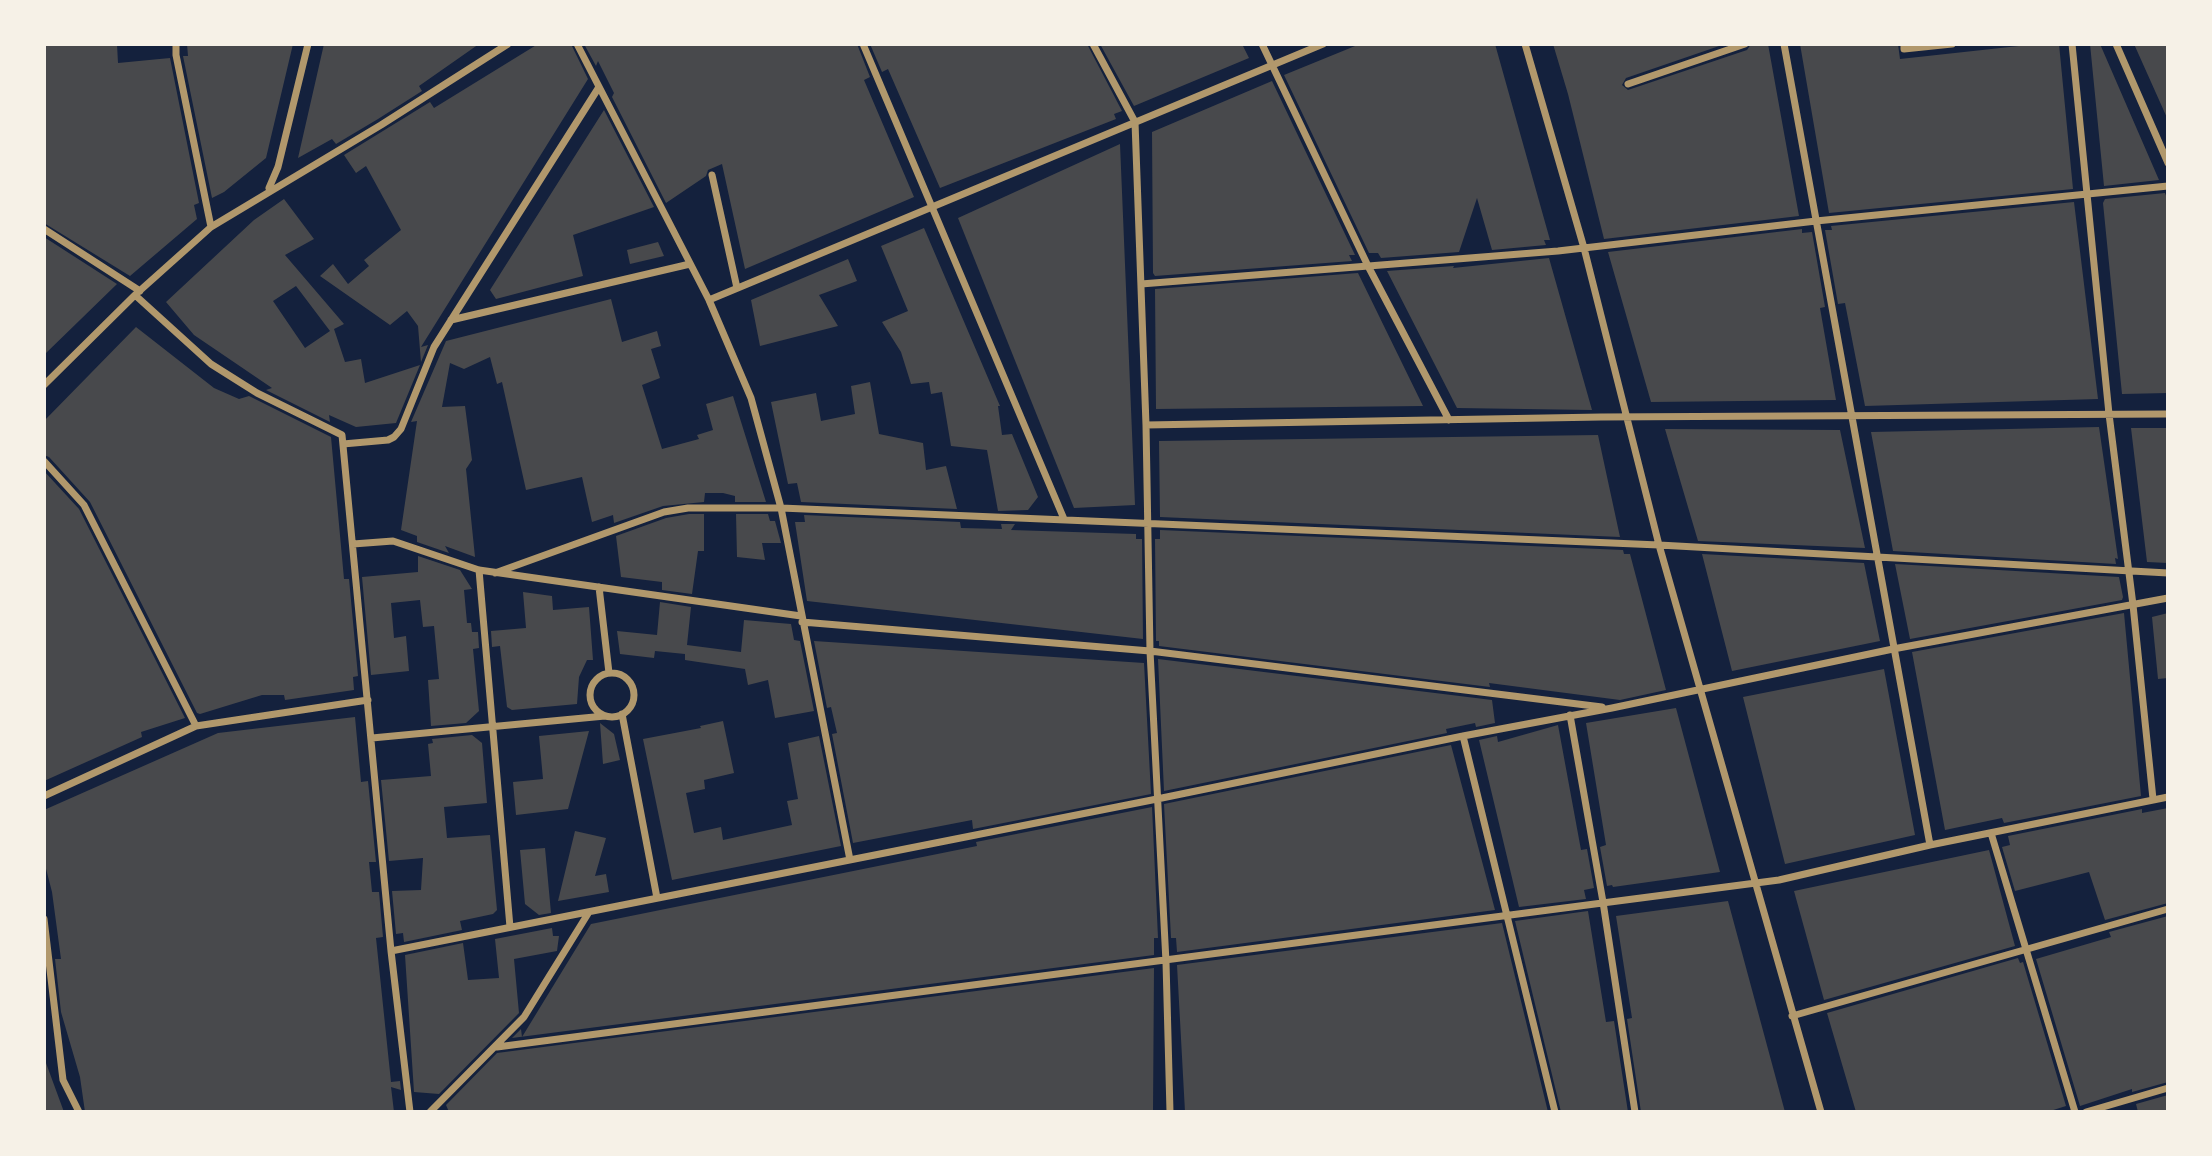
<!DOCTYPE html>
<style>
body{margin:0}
#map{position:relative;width:2212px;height:1156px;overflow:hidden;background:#14213d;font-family:Overpass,sans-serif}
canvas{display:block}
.frame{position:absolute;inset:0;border:46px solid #f6f1e7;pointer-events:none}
</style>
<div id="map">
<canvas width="2212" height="1156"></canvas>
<div class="frame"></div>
</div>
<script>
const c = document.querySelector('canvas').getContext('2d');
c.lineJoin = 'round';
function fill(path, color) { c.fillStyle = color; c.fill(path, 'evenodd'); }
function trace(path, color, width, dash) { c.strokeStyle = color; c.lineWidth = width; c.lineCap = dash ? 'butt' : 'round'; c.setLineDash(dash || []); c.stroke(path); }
const building = new Path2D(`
 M 44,44 L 117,44 L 118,63 L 170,58 L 199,203 L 194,205 L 197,219 L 130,276 L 44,223 Z
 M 187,44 L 293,44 L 266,158 L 224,192 L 212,198 L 183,56 L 188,56 Z
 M 324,44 L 479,44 L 419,86 L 422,91 L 378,119 L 336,144 L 332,139 L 298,158 Z
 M 538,44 L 571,44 L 588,79 L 421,347 L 428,345 L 421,362 L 418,326 L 407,311 L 390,325 L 320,276 L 333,264 L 348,284 L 369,266 L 364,260 L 401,230 L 366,166 L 356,173 L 344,155 L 430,102 L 434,108 Z
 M 584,44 L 857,44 L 870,77 L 864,80 L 914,197 L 745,269 L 722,164 L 708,170 L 706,176 L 666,203 L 612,97 L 614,93 L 598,61 L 596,66 Z
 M 870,44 L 1087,44 L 1122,111 L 1114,114 L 1116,119 L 940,188 L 888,69 L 882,72 Z
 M 1100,44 L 1242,44 L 1249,58 L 1134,106 Z
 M 1360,44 L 1495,44 L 1550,240 L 1544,240 L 1546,245 L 1492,250 L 1477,198 L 1459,252 L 1381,258 L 1378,253 L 1369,253 L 1284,75 Z
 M 1553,44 L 1725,44 L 1626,78 L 1622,85 L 1628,90 L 1747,50 L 1751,44 L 1768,44 L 1799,216 L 1604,239 L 1568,94 Z
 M 1800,44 L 1898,44 L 1900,59 L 2037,44 L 2059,44 L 2073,189 L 1829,213 Z
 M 2090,44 L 2100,44 L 2159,180 L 2104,186 Z
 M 2134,44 L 2168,44 L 2168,120 Z
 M 1272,81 L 1355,255 L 1349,255 L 1352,261 L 1155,276 L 1153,273 L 1152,132 Z
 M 604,110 L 654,207 L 573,235 L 583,276 L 496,299 L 490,290 Z
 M 1120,144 L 1135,505 L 1074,508 L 958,218 Z
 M 2165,193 L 2168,201 L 2168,393 L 2122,394 L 2103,203 L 2105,199 Z
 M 284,199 L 314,239 L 285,255 L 344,324 L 334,329 L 345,362 L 361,359 L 365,383 L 420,365 L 396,423 L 356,427 L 329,415 L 330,422 L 266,390 L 272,388 L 194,335 L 166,302 L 254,220 ZM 296,286 L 330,331 L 305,348 L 273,301 Z
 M 2074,202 L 2098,399 L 1865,406 L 1845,303 L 1838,304 L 1825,230 L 1832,230 L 1831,226 Z
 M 924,228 L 1000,406 L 998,406 L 1002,435 L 1012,434 L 1038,497 L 1028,510 L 998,511 L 987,450 L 951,446 L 942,392 L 931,394 L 929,382 L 911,384 L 901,352 L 882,322 L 908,311 L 881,246 Z
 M 1802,229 L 1802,233 L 1812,232 L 1825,307 L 1820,308 L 1836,400 L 1651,402 L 1608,252 Z
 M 44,237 L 117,284 L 44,355 Z
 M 658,242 L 664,256 L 630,264 L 627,250 Z
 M 1549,258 L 1592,410 L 1457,408 L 1387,271 L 1454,266 L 1453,268 Z
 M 848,259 L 857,281 L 819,295 L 838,326 L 760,346 L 751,300 Z
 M 1358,273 L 1423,406 L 1156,409 L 1155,289 Z
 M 611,299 L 622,342 L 657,331 L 661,346 L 651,349 L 660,378 L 642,385 L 662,449 L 699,439 L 697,435 L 713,430 L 706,404 L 733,396 L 766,502 L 735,502 L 735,496 L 723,493 L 705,493 L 704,502 L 663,506 L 614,523 L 613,515 L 592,522 L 582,477 L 526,490 L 502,382 L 497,384 L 490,357 L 464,369 L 450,363 L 442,407 L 465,406 L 472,460 L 466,469 L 475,557 L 445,546 L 449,553 L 417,542 L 417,536 L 401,530 L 417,421 L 411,422 L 446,341 Z
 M 136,327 L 214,388 L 239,399 L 249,396 L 331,437 L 344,579 L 349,579 L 358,676 L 353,677 L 354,690 L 285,700 L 284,695 L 262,695 L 200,714 L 197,713 L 90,502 L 49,457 L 44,455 L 44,421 Z
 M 870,382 L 879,434 L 923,443 L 926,470 L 946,466 L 957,509 L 801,502 L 797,483 L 788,484 L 771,402 L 816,393 L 821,421 L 855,414 L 851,386 Z
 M 2099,427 L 2118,559 L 2115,558 L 2116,564 L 1893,551 L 1871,432 Z
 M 2131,428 L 2168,428 L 2168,563 L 2147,562 Z
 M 1665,429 L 1840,430 L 1865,548 L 1698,541 Z
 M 1598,435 L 1620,537 L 1160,517 L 1159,441 Z
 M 44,471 L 79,509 L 185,718 L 141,732 L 142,737 L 44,781 Z
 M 689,514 L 704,514 L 704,551 L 698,551 L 692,594 L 662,590 L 662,582 L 621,577 L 616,536 L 666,518 Z
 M 736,514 L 768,514 L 770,521 L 775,521 L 781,543 L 762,543 L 765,560 L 737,557 Z
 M 804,515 L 960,522 L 961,528 L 1002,529 L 1001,524 L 1015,524 L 1011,530 L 1136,534 L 1136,539 L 1142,539 L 1143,639 L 807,601 L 795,522 L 805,522 Z
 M 1160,530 L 1623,550 L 1624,554 L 1630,554 L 1666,690 L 1620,700 L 1489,683 L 1490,687 L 1159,646 L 1159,641 L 1156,641 L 1155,539 L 1160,539 Z
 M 1702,554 L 1864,563 L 1880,641 L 1732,671 Z
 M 418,556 L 460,570 L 472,589 L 464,590 L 467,623 L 471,623 L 472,632 L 478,632 L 479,648 L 473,649 L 479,711 L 466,723 L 431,726 L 428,680 L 439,679 L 434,626 L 423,627 L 420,600 L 391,603 L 394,638 L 406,636 L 409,671 L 371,675 L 362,577 L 418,572 Z
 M 1895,564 L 2119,577 L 2123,597 L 2122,600 L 1910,639 Z
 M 523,592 L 552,596 L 553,610 L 589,607 L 593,660 L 587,660 L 579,677 L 577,704 L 512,710 L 507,707 L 500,646 L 492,647 L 491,631 L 526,628 Z
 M 660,602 L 691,607 L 687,645 L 741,652 L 744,620 L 791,624 L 794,640 L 800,641 L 814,711 L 775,718 L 768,680 L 748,685 L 745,669 L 685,660 L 685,654 L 655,651 L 654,658 L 620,654 L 617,631 L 657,635 Z
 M 2124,613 L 2141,796 L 2004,823 L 2002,818 L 1945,830 L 1912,652 Z
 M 2168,613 L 2168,678 L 2158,679 L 2152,617 Z
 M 814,641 L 1144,663 L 1151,794 L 973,829 L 972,820 L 853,843 L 832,734 L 837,733 L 831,707 L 827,708 Z
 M 1158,659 L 1492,700 L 1495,723 L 1476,727 L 1475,723 L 1446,729 L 1447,733 L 1164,791 Z
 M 1884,669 L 1915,835 L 1785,864 L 1743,697 Z
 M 1676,708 L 1720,872 L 1613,887 L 1612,885 L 1607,886 L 1600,847 L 1606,845 L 1586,723 Z
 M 355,717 L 361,782 L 368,781 L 376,862 L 369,862 L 372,892 L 379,892 L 383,937 L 376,938 L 391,1082 L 400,1081 L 401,1090 L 391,1087 L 394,1112 L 85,1112 L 80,1077 L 61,1012 L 55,959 L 61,959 L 52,892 L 44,861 L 44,810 L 218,733 Z
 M 723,721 L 734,773 L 704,780 L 705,789 L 686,793 L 694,833 L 721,827 L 723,840 L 792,825 L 787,801 L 798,799 L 788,743 L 819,736 L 841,846 L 672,880 L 643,739 L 701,728 L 700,726 Z
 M 600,723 L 614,734 L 620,760 L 603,764 Z
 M 1558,725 L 1581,850 L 1587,849 L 1594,888 L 1584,890 L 1586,899 L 1519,907 L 1479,740 L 1497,736 L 1498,742 Z
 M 589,731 L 568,809 L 516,815 L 513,782 L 543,779 L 539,736 Z
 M 472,735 L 482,743 L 487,803 L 444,807 L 447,838 L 490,835 L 497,910 L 493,914 L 460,921 L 462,930 L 404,942 L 403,933 L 396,934 L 392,891 L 421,890 L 423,858 L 389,861 L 381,780 L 431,776 L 428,744 L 433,743 L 432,739 Z
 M 1451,745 L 1495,910 L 1177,952 L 1176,938 L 1171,938 L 1164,804 Z
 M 1152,807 L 1158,938 L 1154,938 L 1154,955 L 512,1038 L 521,1029 L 522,1037 L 591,924 L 977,846 L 976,842 Z
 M 2168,808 L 2168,903 L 2105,920 L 2089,872 L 2015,891 L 2002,847 L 2010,845 L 2008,836 L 2142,809 L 2142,813 Z
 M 575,831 L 606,838 L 595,876 L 606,874 L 609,892 L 558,901 Z
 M 545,848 L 551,913 L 539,915 L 525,904 L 520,850 Z
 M 1989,850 L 2015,946 L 1824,1000 L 1794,891 Z
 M 1728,901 L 1785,1112 L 1641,1112 L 1627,1019 L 1632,1018 L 1616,916 Z
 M 1588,911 L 1606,1022 L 1614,1021 L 1628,1112 L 1561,1112 L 1515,921 Z
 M 2168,916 L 2168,1082 L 2132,1092 L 2132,1089 L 2080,1106 L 2036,959 L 2111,937 L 2109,932 Z
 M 1502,923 L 1548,1112 L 1185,1112 L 1177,965 Z
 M 552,928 L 553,936 L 559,936 L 557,951 L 514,959 L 519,1013 L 439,1094 L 414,1092 L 405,955 L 463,943 L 468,980 L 499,978 L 495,939 Z
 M 2018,958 L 2020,963 L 2023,962 L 2066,1106 L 2047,1112 L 1856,1112 L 1827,1013 Z
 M 1154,968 L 1153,1112 L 449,1112 L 446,1105 L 497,1053 Z
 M 44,1063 L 46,1063 L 64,1112 L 44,1112 Z
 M 2168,1095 L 2168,1112 L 2138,1112 L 2136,1104 Z`);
const minor = new Path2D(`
 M 176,44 L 176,55 L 211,227
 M 577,44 L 709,300 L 751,398 L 781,508 L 850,860
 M 863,44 L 1064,519
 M 1093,44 L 1135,122 L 1146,425 L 1150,651 L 1166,962 L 1170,1112
 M 1262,44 L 1368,266 L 1449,420
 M 1525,44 L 1584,248 L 1659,545 L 1821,1112
 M 1784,44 L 1930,845
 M 1904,44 L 1904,49 L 1952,44
 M 2072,44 L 2109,414 L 2133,605 L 2153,799
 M 2116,44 L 2168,163
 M 1628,84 L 1745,44
 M 712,175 L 737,288
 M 269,188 L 278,167 L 308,44
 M 44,229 L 140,291
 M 1141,284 L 1558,251 L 1816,221 L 2168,186
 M 135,295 L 211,364 L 257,393 L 342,435 L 391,951 L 410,1112
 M 709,300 L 1323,44
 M 451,320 L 690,264
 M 44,385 L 135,295 L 211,227 L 381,125 L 508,44
 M 1146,425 L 1601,417 L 2168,414
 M 343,444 L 388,440 L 394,437 L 401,429 L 434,347 L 599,87
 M 44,461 L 84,505 L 196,726
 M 353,544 L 393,541 L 479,570 L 801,616
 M 479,570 L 510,927
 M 495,573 L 664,512 L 688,508 L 781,508 L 1659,545 L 2168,573
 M 599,587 L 609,673
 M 802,622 L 1150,651 L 1602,707
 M590 695a22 22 0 1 1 44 0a22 22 0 1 1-44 0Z
 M 622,714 L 657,898
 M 1570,715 L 1603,902 L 1635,1112
 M 1463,736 L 1555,1112
 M 372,738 L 605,716
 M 44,796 L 196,726 L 368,700
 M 1991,833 L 2075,1112
 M 44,919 L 63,1080 L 79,1112
 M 391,951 L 1157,799 L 1463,736 L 1612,708 L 1893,649 L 2168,598
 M 1792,1016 L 2168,909
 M 497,1047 L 1779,880 L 1930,845 L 2168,797
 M 430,1112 L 524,1017 L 589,912
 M 2086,1112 L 2168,1088`);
fill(building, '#48494c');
trace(minor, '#b1986c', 7);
</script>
